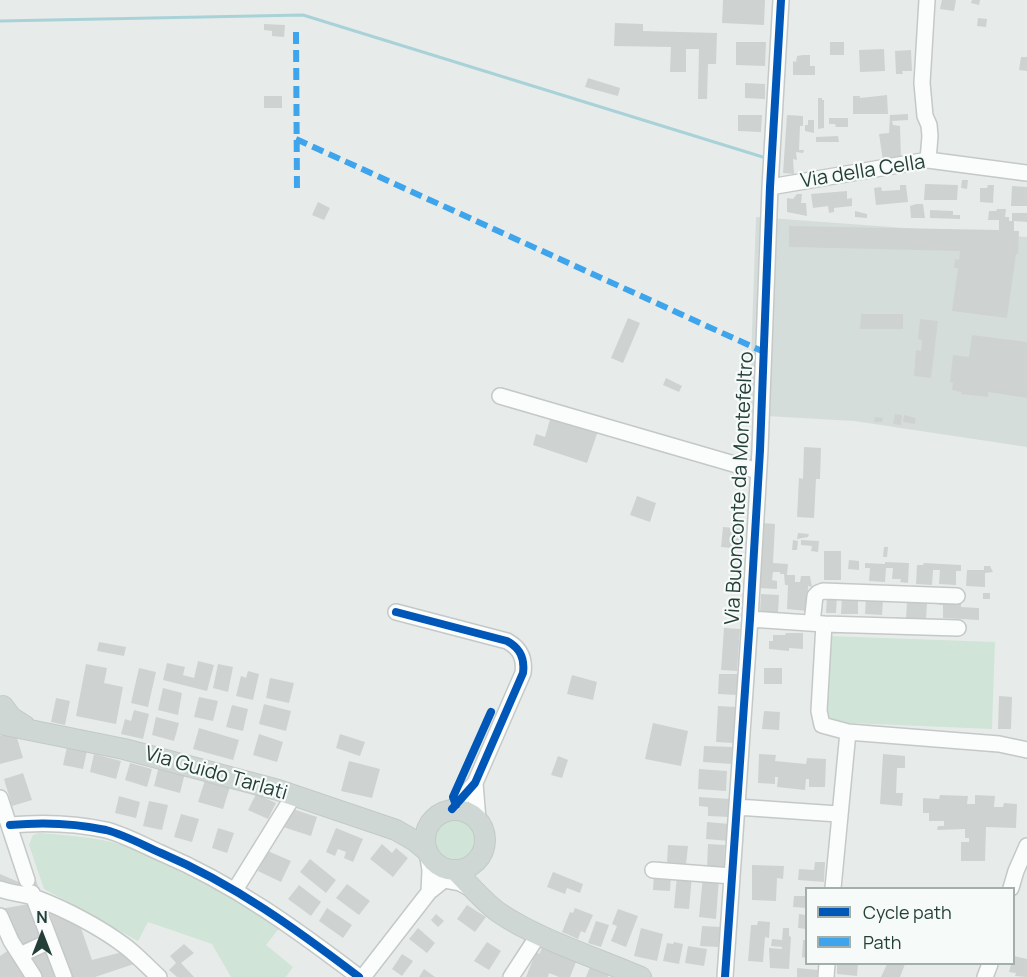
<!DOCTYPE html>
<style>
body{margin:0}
#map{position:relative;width:1027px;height:977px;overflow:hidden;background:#e7ecea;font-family:Manrope,sans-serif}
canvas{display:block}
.legend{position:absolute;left:805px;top:887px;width:210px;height:78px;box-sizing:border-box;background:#f6faf8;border:2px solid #a2afab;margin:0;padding:8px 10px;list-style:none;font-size:18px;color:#243f38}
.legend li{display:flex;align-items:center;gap:12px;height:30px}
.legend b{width:30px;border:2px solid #a2afab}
.north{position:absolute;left:12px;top:905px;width:60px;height:60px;-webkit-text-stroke:4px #f6faf8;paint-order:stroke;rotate:0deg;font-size:16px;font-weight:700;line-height:24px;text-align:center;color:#243f38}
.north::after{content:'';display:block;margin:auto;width:21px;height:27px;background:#243f38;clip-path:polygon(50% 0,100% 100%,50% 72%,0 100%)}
</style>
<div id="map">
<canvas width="1027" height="977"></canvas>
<ul class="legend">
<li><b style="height:8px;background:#0057b8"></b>Cycle path</li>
<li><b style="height:8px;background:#3ea4ec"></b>Path</li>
</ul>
<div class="north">N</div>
</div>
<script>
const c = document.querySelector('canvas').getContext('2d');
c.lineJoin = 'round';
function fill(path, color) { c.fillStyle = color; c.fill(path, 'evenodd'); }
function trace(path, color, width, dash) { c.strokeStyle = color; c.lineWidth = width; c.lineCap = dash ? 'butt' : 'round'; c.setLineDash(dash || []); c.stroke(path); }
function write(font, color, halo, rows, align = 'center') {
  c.font = font + ' Manrope,sans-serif'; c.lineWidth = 4.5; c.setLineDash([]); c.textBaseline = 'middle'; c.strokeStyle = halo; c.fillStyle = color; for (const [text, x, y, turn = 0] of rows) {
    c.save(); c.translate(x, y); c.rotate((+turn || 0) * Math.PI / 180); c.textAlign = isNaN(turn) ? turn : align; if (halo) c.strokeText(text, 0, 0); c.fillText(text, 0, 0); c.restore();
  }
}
const built = new Path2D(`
 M 756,217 L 1027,237 L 1027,447 L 854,421 L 749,415 Z`);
const green = new Path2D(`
 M 829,636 L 995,642 L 992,729 L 826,722 Z
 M435 839a20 20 0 1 1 40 0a20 20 0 1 1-40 0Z
 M 39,833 C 72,836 103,837 134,849 L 252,907 L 280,927 L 266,945 L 293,967 L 286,977 L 231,977 L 212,944 L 148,922 L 138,941 L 44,889 L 29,845 L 33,835 Z`);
const stream = new Path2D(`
 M 0,21 L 303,15 L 766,158`);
const building = new Path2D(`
 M 723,0 L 765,0 L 764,25 L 722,23 Z
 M 942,0 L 956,0 L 954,11 L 940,9 Z
 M 972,0 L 980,0 L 979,5 L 971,3 Z
 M 978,18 L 987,19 L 986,27 L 977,26 Z
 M 615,23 L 643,24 L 643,31 L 717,33 L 716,64 L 708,64 L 707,99 L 698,99 L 699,49 L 686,49 L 686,72 L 670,72 L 671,47 L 614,46 Z
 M 264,24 L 285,25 L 284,37 L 272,36 L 272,31 L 264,30 Z
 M 736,42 L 766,42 L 765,66 L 736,65 Z
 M 830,42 L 844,42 L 844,55 L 830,55 Z
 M 884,49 L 885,71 L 860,72 L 859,50 Z
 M 911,50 L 912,71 L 902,71 L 903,74 L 896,74 L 895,51 Z
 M 803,55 L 810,55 L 810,66 L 815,66 L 815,75 L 793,75 L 793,61 L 796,62 L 797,56 Z
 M 1021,57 L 1027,57 L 1027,71 L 1019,70 Z
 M 588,78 L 620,88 L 618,96 L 585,87 Z
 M 745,83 L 765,84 L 765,99 L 745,98 Z
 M 887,95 L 888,114 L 853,114 L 853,96 L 860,96 L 860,98 Z
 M 264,96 L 282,96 L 282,108 L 264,108 Z
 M 818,98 L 822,98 L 822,100 L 824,100 L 824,128 L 818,129 Z
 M 908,114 L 908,120 L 892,121 L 893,125 L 900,126 L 901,158 L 883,161 L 879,134 L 889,133 L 890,115 Z
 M 738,115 L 762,115 L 761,132 L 738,131 Z
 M 787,115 L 803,116 L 803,126 L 800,126 L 799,150 L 804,150 L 803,153 L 796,152 L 797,160 L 793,159 L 794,174 L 783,173 Z
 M 829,118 L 848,118 L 848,127 L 836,127 L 835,124 L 829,124 Z
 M 808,120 L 814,120 L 814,133 L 805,131 L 805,125 L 808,125 Z
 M 838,136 L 839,142 L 816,142 L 816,137 Z
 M 962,180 L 968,180 L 967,189 L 961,188 Z
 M 925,184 L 958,185 L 957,200 L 924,200 Z
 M 900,185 L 906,185 L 908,202 L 876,205 L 874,188 L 881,187 L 882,191 L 900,190 Z
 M 988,185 L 994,185 L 993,203 L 980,202 L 980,188 L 987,188 Z
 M 1012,186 L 1027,187 L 1027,206 L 1011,206 Z
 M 847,191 L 847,199 L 852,198 L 852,206 L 834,208 L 834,212 L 829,213 L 828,206 L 813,208 L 811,194 Z
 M 797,194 L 802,194 L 801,203 L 806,203 L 807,216 L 787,212 L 787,198 L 793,199 Z
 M 318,202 L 330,208 L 324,220 L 312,215 Z
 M 916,204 L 923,204 L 925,218 L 911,218 L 910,206 Z
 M 997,209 L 1006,209 L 1005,217 L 1009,217 L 1009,221 L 1012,221 L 1012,213 L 1027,213 L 1027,222 L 1014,221 L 1014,231 L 1019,231 L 1018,254 L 1016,254 L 1007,318 L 952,311 L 958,268 L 954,268 L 955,259 L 959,260 L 960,251 L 789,247 L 789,226 L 999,230 L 999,220 L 988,220 L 989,211 L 996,211 Z
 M 930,210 L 953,211 L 953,215 L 960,215 L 960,219 L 930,218 Z
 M 855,211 L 867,214 L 867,218 L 855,217 Z
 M 861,314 L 903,314 L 903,329 L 860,329 Z
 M 628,318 L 640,323 L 623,363 L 611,358 Z
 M 920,319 L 938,321 L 931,378 L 914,376 L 916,350 L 921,351 L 922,340 L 918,339 Z
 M 972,335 L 1027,342 L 1027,398 L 988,392 L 988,397 L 961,394 L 961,392 L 952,390 L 953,383 L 950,382 L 953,355 L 969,357 Z
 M 666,378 L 682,386 L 679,392 L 663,385 Z
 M 895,414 L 902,415 L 901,425 L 893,424 Z
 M 904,415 L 916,418 L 915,424 L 903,422 Z
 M 551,416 L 598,431 L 587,463 L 533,445 L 536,434 L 545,437 Z
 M 875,417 L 883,418 L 882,422 L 874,422 Z
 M 804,447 L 821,448 L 820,479 L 816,479 L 814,518 L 797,517 L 799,478 L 803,479 Z
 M 637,496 L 656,503 L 650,522 L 630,515 Z
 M 762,523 L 775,524 L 773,563 L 788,564 L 787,575 L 795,575 L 795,582 L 800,582 L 801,576 L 810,576 L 812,587 L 808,586 L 807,611 L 787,609 L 788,585 L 785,585 L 784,574 L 780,574 L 780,572 L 773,572 L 772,580 L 777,581 L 777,589 L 758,588 Z
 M 723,527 L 744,529 L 743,549 L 721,547 Z
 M 798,533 L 809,534 L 808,537 L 797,539 Z
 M 793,540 L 798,541 L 797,550 L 792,550 Z
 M 801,540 L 819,541 L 818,552 L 811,551 L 812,546 L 801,545 Z
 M 884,547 L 888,547 L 887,557 L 883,557 Z
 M 824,551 L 841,551 L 841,580 L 824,580 Z
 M 849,560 L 859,561 L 859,570 L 848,569 Z
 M 885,562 L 909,563 L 908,583 L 900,582 L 901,579 L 892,579 L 893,568 L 886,568 L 885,582 L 869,581 L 870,568 L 865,568 L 865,563 L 885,564 Z
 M 924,563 L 961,565 L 961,571 L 956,571 L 956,585 L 939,584 L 940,570 L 933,570 L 932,585 L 916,584 L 917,565 L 923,565 Z
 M 984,566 L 990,566 L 993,572 L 985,573 L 985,587 L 966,586 L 967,570 L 984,570 Z
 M 983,593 L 990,593 L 990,599 L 983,599 Z
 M 761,594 L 779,595 L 778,613 L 760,612 Z
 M 827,594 L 837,595 L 836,613 L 826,613 Z
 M 842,595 L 858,596 L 858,614 L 841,614 Z
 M 866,598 L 883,599 L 882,615 L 865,614 Z
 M 935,599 L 943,603 L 961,604 L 961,607 L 979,608 L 979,620 L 943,618 L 943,605 L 935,604 Z
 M 907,602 L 927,603 L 926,619 L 906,618 Z
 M 724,628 L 740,629 L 737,671 L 721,670 Z
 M 786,633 L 803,633 L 803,649 L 789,648 L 789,651 L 769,649 L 769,641 L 773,641 L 773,635 L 785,635 Z
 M 99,642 L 126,647 L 124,656 L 97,651 Z
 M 198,661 L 214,665 L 207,691 L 163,680 L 167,663 L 185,667 L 183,675 L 194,678 Z
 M 86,664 L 107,668 L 104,683 L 123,687 L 116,724 L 76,716 Z
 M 218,664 L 233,667 L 228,692 L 213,688 Z
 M 139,668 L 156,672 L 148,707 L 131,703 Z
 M 764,668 L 782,668 L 782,684 L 764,684 Z
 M 248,671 L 259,674 L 253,700 L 236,696 L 241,676 L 246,678 Z
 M 719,674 L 737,674 L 737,695 L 718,694 Z
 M 572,675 L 597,682 L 593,700 L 567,694 Z
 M 270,678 L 294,683 L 289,703 L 266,698 Z
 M 163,688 L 182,693 L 178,715 L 158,710 Z
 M 999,696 L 1012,697 L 1011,729 L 998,729 Z
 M 199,697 L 218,701 L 213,721 L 194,717 Z
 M 56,698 L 70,701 L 65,725 L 51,722 Z
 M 264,704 L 291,711 L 286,731 L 259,724 Z
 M 232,705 L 248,709 L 243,731 L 226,727 Z
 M 718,706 L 736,707 L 734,743 L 716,742 Z
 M 134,710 L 149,714 L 143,739 L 121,734 L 125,719 L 131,721 Z
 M 764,711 L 780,712 L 779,730 L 762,729 Z
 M 156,717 L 179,723 L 174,741 L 152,735 Z
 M 653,723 L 688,731 L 681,766 L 645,759 Z
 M 199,728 L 239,740 L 233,760 L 193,749 Z
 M 15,731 L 23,758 L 0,764 L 0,736 Z
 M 259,734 L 283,742 L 277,762 L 253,755 Z
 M 340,734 L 365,742 L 360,756 L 336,748 Z
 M 704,746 L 733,747 L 732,764 L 703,762 Z
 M 67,747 L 87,751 L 83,769 L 63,765 Z
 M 94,754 L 121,761 L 116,779 L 90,772 Z
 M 759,754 L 776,755 L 775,761 L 806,764 L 807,758 L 826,759 L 825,787 L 809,787 L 809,779 L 806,779 L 805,790 L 777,787 L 778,777 L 775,777 L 775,784 L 758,783 Z
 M 883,754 L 905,756 L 905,768 L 897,768 L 896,793 L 903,793 L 902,806 L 880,804 Z
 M 558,756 L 568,760 L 562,778 L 551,775 Z
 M 349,761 L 380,769 L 372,798 L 341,791 Z
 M 130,763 L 152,769 L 147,787 L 125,780 Z
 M 159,766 L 185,773 L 180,793 L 154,786 Z
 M 699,769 L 727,771 L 726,791 L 698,789 Z
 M 23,773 L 32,800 L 12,806 L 4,779 Z
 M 205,780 L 230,787 L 223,809 L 198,802 Z
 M 256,794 L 276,803 L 268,819 L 248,810 Z
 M 940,795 L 968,796 L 967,804 L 975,804 L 975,795 L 995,796 L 994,807 L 1003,807 L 1004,803 L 1017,804 L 1016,828 L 986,827 L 985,861 L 961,861 L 961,842 L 969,842 L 969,838 L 965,838 L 965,829 L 937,830 L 938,826 L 944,826 L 944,821 L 929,821 L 929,813 L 923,813 L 923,798 L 939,799 Z
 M 119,796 L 140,802 L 136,818 L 115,813 Z
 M 699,797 L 730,799 L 729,817 L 708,816 L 708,807 L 699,806 Z
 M 149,801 L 168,805 L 162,830 L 143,826 Z
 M 290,808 L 317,817 L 311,836 L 283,827 Z
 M 181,814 L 199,819 L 192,842 L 174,837 Z
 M 707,822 L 730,824 L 729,841 L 706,839 Z
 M 218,828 L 234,833 L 227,853 L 212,848 Z
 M 336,828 L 363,839 L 353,862 L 344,858 L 346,852 L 338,849 L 335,856 L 326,852 Z
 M 382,844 L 392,853 L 396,848 L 408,858 L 393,877 L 370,859 Z
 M 708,844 L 725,845 L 724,869 L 707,868 Z
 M 668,845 L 688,846 L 686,865 L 667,863 Z
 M 268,851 L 291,861 L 281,882 L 258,871 Z
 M 310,859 L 336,880 L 326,893 L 300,872 Z
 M 815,862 L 825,862 L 824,882 L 798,880 L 799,869 L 814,870 Z
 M 752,865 L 784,866 L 783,879 L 777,878 L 776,901 L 752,900 Z
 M 553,872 L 583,884 L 580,893 L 567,888 L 565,894 L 547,887 Z
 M 654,873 L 671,874 L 670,891 L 653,890 Z
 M 0,874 L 21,883 L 35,877 L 38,886 L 23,890 L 0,884 Z
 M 677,875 L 692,876 L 689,909 L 674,908 Z
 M 703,876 L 719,877 L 716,919 L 699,917 Z
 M 347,884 L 370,901 L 359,915 L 336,898 Z
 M 299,885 L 321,902 L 311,916 L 288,899 Z
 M 794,896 L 806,896 L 806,908 L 793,907 Z
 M 29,904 L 42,939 L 22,948 L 0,909 Z
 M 467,905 L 486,917 L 475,932 L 457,919 Z
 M 327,908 L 352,925 L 343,938 L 319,921 Z
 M 575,908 L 593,915 L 585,933 L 581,931 L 578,939 L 562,932 L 570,912 L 573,913 Z
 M 48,909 L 79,922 L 92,960 L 126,951 L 137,963 L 95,977 L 72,977 Z
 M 618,909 L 638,916 L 626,947 L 611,941 L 617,926 L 612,924 Z
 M 436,914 L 444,921 L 438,927 L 431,920 Z
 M 799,914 L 806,915 L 806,929 L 798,928 Z
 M 596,921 L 609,925 L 601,947 L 588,943 Z
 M 758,921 L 770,922 L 769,938 L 765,937 L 763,962 L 748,961 L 751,925 L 757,925 Z
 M 702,926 L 720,927 L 718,947 L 700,946 Z
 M 418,928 L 435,943 L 427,953 L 409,939 Z
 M 641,928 L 663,934 L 657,961 L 634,956 Z
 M 783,928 L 789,928 L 789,936 L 791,937 L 789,969 L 770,968 L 769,948 L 782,949 L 782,947 L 771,946 L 772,939 L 782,940 Z
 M 803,940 L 806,940 L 806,958 L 802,957 Z
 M 487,942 L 501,951 L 489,970 L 474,961 Z
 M 674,942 L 683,944 L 679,964 L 663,961 L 667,943 L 673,944 Z
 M 184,944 L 194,953 L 181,963 L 194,977 L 177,977 L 169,970 L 176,963 L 170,956 Z
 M 688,946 L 707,949 L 704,966 L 685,963 Z
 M 44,948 L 57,977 L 39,977 L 25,956 Z
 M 542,948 L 576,962 L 570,977 L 559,977 L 549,973 L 548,977 L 526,977 L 536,952 L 539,954 Z
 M 9,950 L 29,977 L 0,977 L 0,956 Z
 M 402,954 L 413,961 L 402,976 L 392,969 Z
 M 1014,956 L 1027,959 L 1027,977 L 1015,976 L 1016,973 L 1009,972 L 1011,964 L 1014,963 Z
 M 837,964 L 858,964 L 857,976 L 837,974 Z
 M 887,964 L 905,964 L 900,977 L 881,977 Z
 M 590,967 L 609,975 L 608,977 L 586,977 Z
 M 797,968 L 818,970 L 817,977 L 797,977 Z
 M 424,969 L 435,977 L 419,977 Z`);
const minor = new Path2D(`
 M 927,0 L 922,83 L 925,116 L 929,125 L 930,136 L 928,160
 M 770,187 L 928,160 L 1027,173
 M 500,396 L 758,471
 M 396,612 L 507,641 C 520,648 525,658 523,673 L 475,783 L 452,809
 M 750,619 L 824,624 L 819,711 L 822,725 L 848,732 L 999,744 L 1027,750
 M 812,623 L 815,596 L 818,593 L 823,591 L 957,596
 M 824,624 L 958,628
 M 475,783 L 478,820
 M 0,798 L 27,880
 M 737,807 L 838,814
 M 10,825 C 42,822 74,823 106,830 C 125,835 143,845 161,853 C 234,884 296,929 359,977
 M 427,851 L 430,870 L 429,892
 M 653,870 L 732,876
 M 833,888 L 848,732
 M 1011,888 L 1016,871 L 1027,846
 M 0,889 C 12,894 24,893 36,898 C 65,909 100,927 125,946 C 137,955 148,967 159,977
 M 235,890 L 294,795
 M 32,893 L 64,977
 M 0,916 L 11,941 L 34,977
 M 20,955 L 50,941
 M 363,977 L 429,892 L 444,880 L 460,883 L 469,888
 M 511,977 L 539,934
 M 725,977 L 750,619 L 760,450 L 770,187 L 781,0
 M 826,977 L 827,964
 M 985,977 L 990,964`);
const major = new Path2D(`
 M 3,706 L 11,717 L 25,726
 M 0,724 L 124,749 L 278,790 L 396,830 L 415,841 L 427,851
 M425 840a30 30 0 1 1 60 0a30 30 0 1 1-60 0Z
 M 455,870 C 469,884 482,900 498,912 C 537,939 597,958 641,977`);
const quiet = new Path2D(`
 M 296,32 L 297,192
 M 296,139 L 764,352`);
const cycleway = new Path2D(`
 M 396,612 L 507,641 C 520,648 525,658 523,673 L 475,783 L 452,809
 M 456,805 L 453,797 L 491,712
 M 10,825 C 42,822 74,823 106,830 C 125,835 143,845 161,853 C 234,884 296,929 359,977
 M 725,977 L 750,619 L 760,450 L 770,187 L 781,0`);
const streetNames = [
 ["Via della Cella",863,172,-9],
 ["Via Buonconte da Montefeltro",740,488,-87],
 ["Via Guido Tarlati",216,774,16]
];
fill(built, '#d5ddda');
fill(green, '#d0e4d7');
trace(stream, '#a9d2d8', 3);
fill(building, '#ced3d1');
trace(minor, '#c4c9c7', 18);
trace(major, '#c2cac8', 22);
trace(minor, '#fbfcfc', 15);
trace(major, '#ced7d4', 20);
trace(quiet, '#3ea4ec', 6, [12, 6]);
trace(cycleway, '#0057b8', 8);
write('20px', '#243f38', '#f6faf8', streetNames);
</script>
